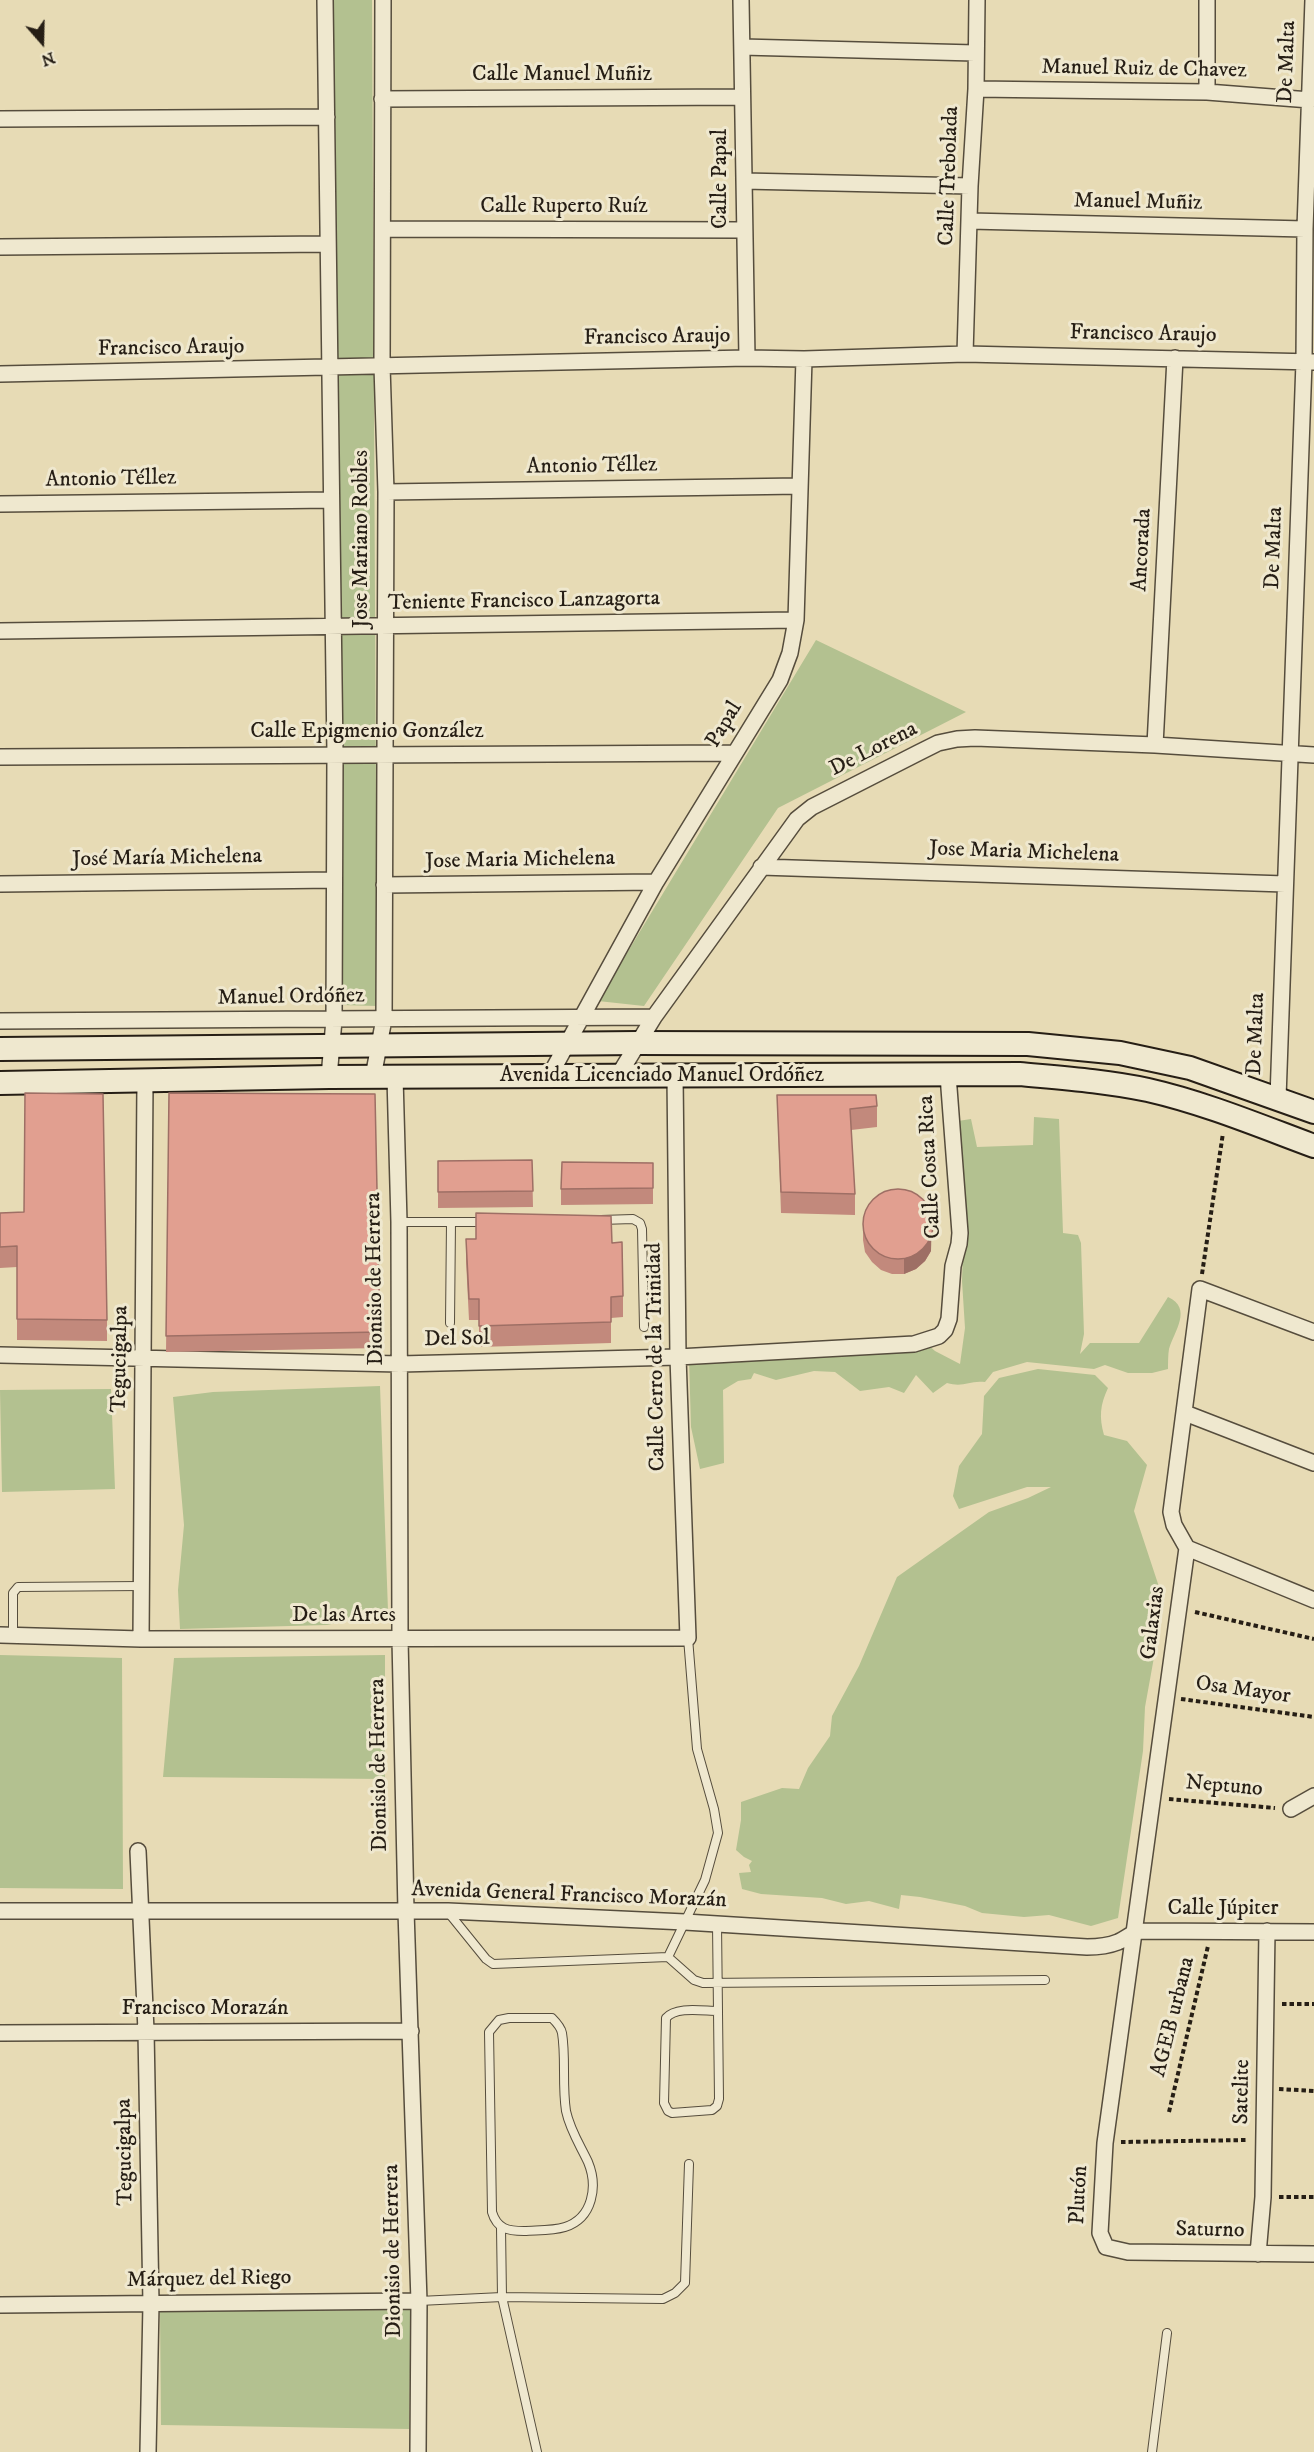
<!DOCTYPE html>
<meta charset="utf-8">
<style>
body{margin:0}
#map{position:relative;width:1314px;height:2452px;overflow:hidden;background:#e7dbb5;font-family:"IM FELL DW Pica",serif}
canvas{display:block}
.north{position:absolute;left:12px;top:12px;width:60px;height:60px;-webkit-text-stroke:4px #efe8cf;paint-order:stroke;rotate:160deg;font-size:16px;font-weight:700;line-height:24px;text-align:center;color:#261e15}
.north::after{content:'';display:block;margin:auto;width:21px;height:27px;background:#261e15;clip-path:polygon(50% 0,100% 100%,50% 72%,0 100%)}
</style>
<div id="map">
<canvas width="1314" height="2452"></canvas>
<div class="north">N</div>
</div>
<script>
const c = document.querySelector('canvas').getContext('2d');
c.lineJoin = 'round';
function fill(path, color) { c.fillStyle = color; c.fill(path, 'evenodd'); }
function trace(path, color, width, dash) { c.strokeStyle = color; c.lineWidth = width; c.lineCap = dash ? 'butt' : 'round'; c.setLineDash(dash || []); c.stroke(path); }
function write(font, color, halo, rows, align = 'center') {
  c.font = font + ' "IM FELL DW Pica",serif'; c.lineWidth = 6; c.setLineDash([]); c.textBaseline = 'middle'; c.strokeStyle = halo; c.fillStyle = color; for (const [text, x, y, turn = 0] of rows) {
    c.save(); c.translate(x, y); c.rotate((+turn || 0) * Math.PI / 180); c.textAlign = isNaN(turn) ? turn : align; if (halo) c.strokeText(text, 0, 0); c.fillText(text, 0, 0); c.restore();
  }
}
const green = new Path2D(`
 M 332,0 L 372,0 L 377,1006 L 340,1005 Z
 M 816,640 L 966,712 L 778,808 L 644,1006 L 598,1001 Z
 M 1034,1117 L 1059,1119 L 1063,1233 L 1078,1235 L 1081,1243 L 1084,1334 L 1080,1354 L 1090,1343 L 1139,1343 L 1168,1297 C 1193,1308 1174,1332 1169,1349 C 1168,1355 1168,1363 1168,1369 L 1152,1373 L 1128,1373 L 1105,1365 L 1094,1369 L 1027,1362 L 993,1372 L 985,1382 C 969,1380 964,1388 947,1383 L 933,1393 L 916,1375 L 904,1393 L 889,1387 L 860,1391 L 835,1372 L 814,1371 L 776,1380 L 754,1373 L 751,1379 L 738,1381 L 723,1390 L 724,1463 L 700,1469 L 691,1427 L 689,1359 L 889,1350 L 919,1351 L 926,1343 L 935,1351 L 960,1364 L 965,1328 L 962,1281 L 964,1218 L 958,1121 L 971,1119 L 977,1147 L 1033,1145 Z
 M 1038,1369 L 1095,1375 L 1108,1388 C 1100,1405 1099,1417 1104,1435 L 1127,1441 L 1147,1465 L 1134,1511 L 1164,1602 L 1145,1707 L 1143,1751 L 1118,1918 L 1091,1926 L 1049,1915 L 1024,1917 L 982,1913 L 965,1906 L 920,1897 L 901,1895 L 899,1909 L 869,1901 L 846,1904 L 822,1898 L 761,1894 L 742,1889 L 739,1873 L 751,1872 L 749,1865 L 752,1861 L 744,1857 L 736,1850 L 741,1820 L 741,1802 L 782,1788 L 799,1789 L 808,1768 L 830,1736 L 832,1716 L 859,1666 L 897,1577 L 989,1512 L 1028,1498 L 1051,1487 L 1027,1487 L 959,1509 L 953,1496 L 959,1466 L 982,1434 L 984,1396 L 999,1378 Z
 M 380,1386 L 388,1611 L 327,1625 L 180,1629 L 178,1590 L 184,1525 L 173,1397 L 213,1392 Z
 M 111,1389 L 115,1489 L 2,1492 L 0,1390 Z
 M 0,1655 L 122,1658 L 123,1889 L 0,1888 Z
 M 385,1655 L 385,1779 L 163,1777 L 174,1658 Z
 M 411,2310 L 409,2429 L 161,2425 L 160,2311 Z`);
const path = new Path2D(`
 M 1202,1274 L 1223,1133
 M 1195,1612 L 1314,1639
 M 1181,1699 L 1314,1717
 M 1169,1799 L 1275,1808
 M 1282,2004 L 1314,2004
 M 1279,2089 L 1314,2091
 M 1169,2112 L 1208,1946
 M 1121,2142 L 1248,2140
 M 1279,2197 L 1314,2197`);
const lane = new Path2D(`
 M 601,1220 L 633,1219 L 640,1223 L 642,1229 L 644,1327
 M 399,1222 L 484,1222
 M 450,1323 L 451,1222
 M 13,1635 L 13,1593 L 18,1587 L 141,1586
 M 448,1912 L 486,1959 L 493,1964 L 668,1957 L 705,1880 L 718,1833 L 714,1809 L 697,1749 L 688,1638
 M 717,1924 L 719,2099 L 717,2106 L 712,2110 L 672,2113 L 668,2111 L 664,2103 L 666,2018 C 676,2006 703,2011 718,2011
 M 668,1957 L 694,1980 L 703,1983 L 1045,1980
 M 509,2018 L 552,2018 C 556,2022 561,2027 562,2033 C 566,2057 562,2085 566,2111 C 570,2130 580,2145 588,2162 C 598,2186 593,2218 565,2227 C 552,2231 537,2230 524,2231 C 508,2231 497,2229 492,2212 L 489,2032 L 499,2020 Z
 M 501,2228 L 502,2297 L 537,2452
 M 419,2301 L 502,2297 L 663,2299 L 675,2293 L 685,2283 L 689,2164
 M 1152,2452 L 1167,2333`);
const street = new Path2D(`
 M 325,0 L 335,754 L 334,1020 L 329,1077
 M 741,0 L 747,358
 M 1207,0 L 1207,92
 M 742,47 L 975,53
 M 976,89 L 1207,92 L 1310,100
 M 382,99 L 742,97
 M 0,119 L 327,117
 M 744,181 L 970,186
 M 970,221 L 1305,229
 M 384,229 L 743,230
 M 0,247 L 328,244
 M 965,354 L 970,186 L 976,89 L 977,0
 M 0,374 L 747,358 L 804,359 L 965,354 L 1314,362
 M 386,492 L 800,486
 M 0,504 L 331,500
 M 0,631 L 796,620
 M 1155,745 L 1175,358
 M 0,757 L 735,753
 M 761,867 L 1285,884
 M 0,884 L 334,880
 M 384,885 L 656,882
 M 0,1021 L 654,1017
 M 550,1075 L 656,882 L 780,680 L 790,653 L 796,620 L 804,359
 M 618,1076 L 654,1017 L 797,819 L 812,807 L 918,753 L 938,743 L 957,739 L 975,738 L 1155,745 L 1314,755
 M 373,1077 L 384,1019 L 386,492 L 382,366 L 383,0
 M 395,1077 L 399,1222 L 400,1639 L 406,1911 L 419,2301 L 418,2452
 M 1278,1098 L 1304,362 L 1305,229 L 1313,0
 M 1314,1332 L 1200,1289 L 1171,1512 L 1174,1525 L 1187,1548 L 1105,2143 L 1100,2233 L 1106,2247 L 1128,2252 L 1314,2254
 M 0,1355 L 400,1364 L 678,1357 L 914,1344 L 939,1336 L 945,1330 L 949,1319 L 953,1266 L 959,1244 L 960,1233 L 948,1075
 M 1185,1413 L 1314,1463
 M 1187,1548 L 1314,1600
 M 0,1635 L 141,1639 L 688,1638 L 678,1357 L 675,1075
 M 141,1639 L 145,1081
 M 1291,1809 L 1314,1796
 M 138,1851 L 146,2031 L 151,2304 L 148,2452
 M 0,1911 L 448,1911 L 685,1922 L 1087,1947 C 1098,1947 1108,1946 1118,1942 C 1127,1938 1132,1932 1142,1931 L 1314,1932
 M 0,2033 L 411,2031
 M 1258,2254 L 1263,2197 L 1267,1931
 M 0,2305 L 419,2301`);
const secondary = new Path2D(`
 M 0,1049 L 637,1043 L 1028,1044 L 1120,1053 L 1190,1068 L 1314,1112
 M 0,1083 L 329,1077 L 1019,1074 C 1062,1078 1106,1081 1148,1090 C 1205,1103 1260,1126 1314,1146`);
const wall = new Path2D(`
 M 169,1093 L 375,1094 L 380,1348 L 166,1352 Z
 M 777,1095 L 877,1106 L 877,1127 L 851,1130 L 855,1194 L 855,1215 L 781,1213 Z
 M 532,1160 L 533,1207 L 438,1208 L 438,1161 Z
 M 653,1163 L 653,1204 L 561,1205 L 561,1189 Z
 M 0,1213 L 107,1320 L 107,1341 L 17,1340 L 17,1267 L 0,1268 Z
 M 863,1224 L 931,1251 L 925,1261 L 916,1269 L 904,1274 L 892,1274 L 881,1270 L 872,1262 L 865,1252 L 863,1240 Z
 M 466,1239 L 612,1243 L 623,1296 L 623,1317 L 611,1318 L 611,1343 L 479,1347 L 479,1320 L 469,1320 L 466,1260 Z`);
const shadedWall = new Path2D(`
 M 932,1213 L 931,1251 L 925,1261 L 916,1269 L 904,1274 L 904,1258 Z`);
const building = new Path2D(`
 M 25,1093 L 103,1094 L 107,1320 L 17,1319 L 17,1246 L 0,1247 L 0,1213 L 24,1212 Z
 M 169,1093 L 375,1094 L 380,1332 L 166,1336 Z
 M 777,1095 L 876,1095 L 877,1106 L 850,1109 L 855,1194 L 781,1192 Z
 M 532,1160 L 533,1191 L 438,1192 L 438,1161 Z
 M 562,1162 L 653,1163 L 653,1188 L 561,1189 Z
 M863 1224a35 35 0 1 1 70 0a35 35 0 1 1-70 0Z
 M 476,1213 L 611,1216 L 612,1243 L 622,1242 L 623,1296 L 611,1297 L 611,1322 L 479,1326 L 479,1299 L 469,1299 L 466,1239 L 476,1239 Z`);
const streetNames = [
 ["De Malta",1288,62,-88],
 ["Manuel Ruiz de Chavez",1144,70,1],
 ["Calle Manuel Muñiz",562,75],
 ["Calle Trebolada",950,176,-88],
 ["Calle Papal",721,179,-90],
 ["Manuel Muñiz",1138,203,1],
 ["Calle Ruperto Ruíz",564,207],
 ["Francisco Araujo",1143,335,1],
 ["Francisco Araujo",657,338,-1],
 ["Francisco Araujo",171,349,-1],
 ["Antonio Téllez",592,467,-1],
 ["Antonio Téllez",111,480,-1],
 ["Jose Mariano Robles",362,539,-90],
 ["De Malta",1275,548,-88],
 ["Ancorada",1143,550,-87],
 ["Teniente Francisco Lanzagorta",524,602,-1],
 ["Papal",725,725,-59],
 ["Calle Epigmenio González",367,732],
 ["De Lorena",874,750,-27],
 ["Jose Maria Michelena",1024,853,2],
 ["José María Michelena",167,859,-1],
 ["Jose Maria Michelena",520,861,-1],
 ["Manuel Ordóñez",291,998,-1],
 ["De Malta",1257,1034,-88],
 ["Avenida Licenciado Manuel Ordóñez",662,1076],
 ["Calle Costa Rica",931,1167,-93],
 ["Dionisio de Herrera",376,1279,-91],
 ["Del Sol",457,1340,-1],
 ["Calle Cerro de la Trinidad",657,1357,-91],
 ["Tegucigalpa",121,1359,-89],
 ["De las Artes",344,1616],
 ["Galaxias",1154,1623,-83],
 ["Osa Mayor",1243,1691,8],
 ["Dionisio de Herrera",380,1765,-91],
 ["Neptuno",1224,1787,5],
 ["Avenida General Francisco Morazán",569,1896,2],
 ["Calle Júpiter",1223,1909],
 ["Francisco Morazán",205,2009],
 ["AGEB urbana",1174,2017,-76],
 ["Satelite",1243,2092,-89],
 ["Tegucigalpa",126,2152,-91],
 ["Plutón",1080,2195,-87],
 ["Saturno",1210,2231,1],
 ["Dionisio de Herrera",394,2251,-91],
 ["Márquez del Riego",209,2280,-1]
];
fill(green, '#b3c190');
trace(lane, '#564d3d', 10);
trace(street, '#564d3d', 18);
trace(secondary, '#261e15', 26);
trace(path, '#261e15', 4, [4.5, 3]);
trace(lane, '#efe8cf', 8);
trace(street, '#efe8cf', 15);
trace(secondary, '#efe8cf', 22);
fill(wall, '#c2897c');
fill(shadedWall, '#9e6f65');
fill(building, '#e19f90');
trace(building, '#9e6f65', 1.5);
write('22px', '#261e15', '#efe8cf', streetNames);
</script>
